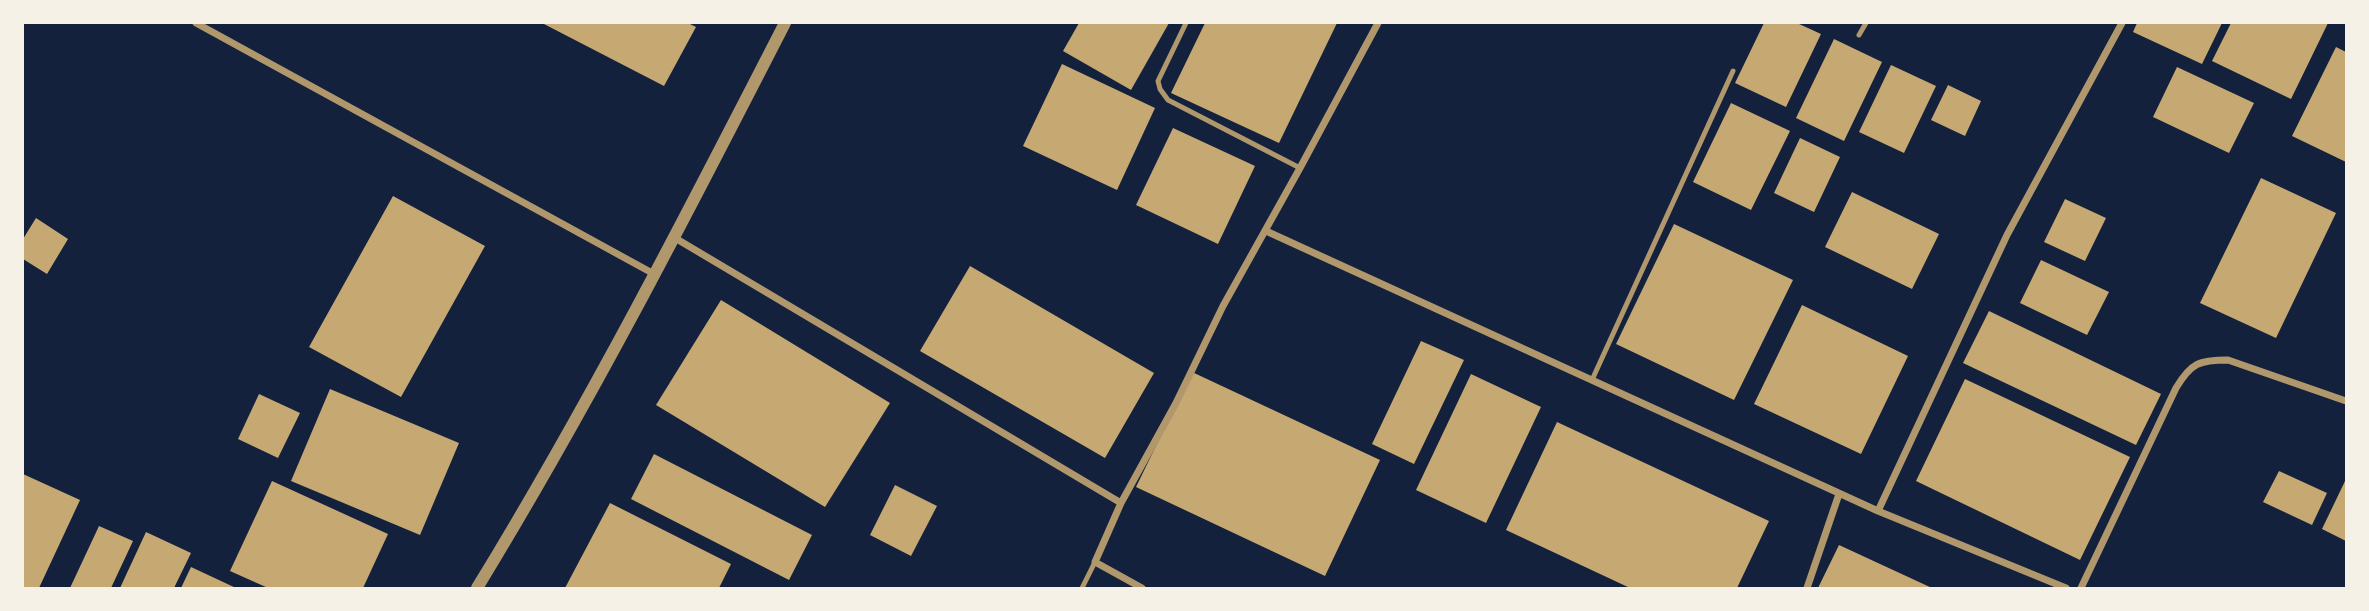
<!DOCTYPE html>
<style>
body{margin:0}
#map{position:relative;width:2369px;height:611px;overflow:hidden;background:#14213d;font-family:"DM Sans",sans-serif}
canvas{display:block}
.frame{position:absolute;inset:0;border:24px solid #f6f1e7;pointer-events:none}
</style>
<div id="map">
<canvas width="2369" height="611"></canvas>
<div class="frame"></div>
</div>
<script>
const c = document.querySelector('canvas').getContext('2d');
c.lineJoin = 'round';
function fill(path, color) { c.fillStyle = color; c.fill(path, 'evenodd'); }
function trace(path, color, width, dash) { c.strokeStyle = color; c.lineWidth = width; c.lineCap = dash ? 'butt' : 'round'; c.setLineDash(dash || []); c.stroke(path); }
const building = new Path2D(`
 M 542,23 L 688,23 L 696,27 L 664,86 Z
 M 1079,23 L 1169,23 L 1131,90 L 1063,51 Z
 M 1205,23 L 1337,23 L 1279,143 L 1171,93 Z
 M 1764,23 L 1797,23 L 1821,34 L 1786,107 L 1735,83 Z
 M 2137,23 L 2222,23 L 2202,64 L 2133,32 Z
 M 2231,23 L 2328,23 L 2291,99 L 2212,61 Z
 M 1834,39 L 1882,62 L 1844,141 L 1796,118 Z
 M 2336,47 L 2346,52 L 2346,162 L 2292,136 Z
 M 1062,64 L 1155,108 L 1117,190 L 1023,146 Z
 M 1891,65 L 1936,86 L 1904,153 L 1859,132 Z
 M 2177,67 L 2254,103 L 2229,153 L 2153,117 Z
 M 1948,85 L 1981,101 L 1965,136 L 1931,120 Z
 M 1731,103 L 1790,131 L 1751,210 L 1693,182 Z
 M 1173,128 L 1255,166 L 1218,244 L 1136,205 Z
 M 1800,138 L 1840,157 L 1814,212 L 1774,193 Z
 M 2261,178 L 2336,213 L 2276,338 L 2200,303 Z
 M 1852,192 L 1939,234 L 1912,289 L 1825,247 Z
 M 393,196 L 485,246 L 401,397 L 309,347 Z
 M 2065,199 L 2106,218 L 2085,261 L 2044,242 Z
 M 36,218 L 68,239 L 47,274 L 23,259 L 23,239 Z
 M 1674,224 L 1793,280 L 1734,400 L 1616,344 Z
 M 2041,260 L 2109,292 L 2087,335 L 2020,303 Z
 M 970,266 L 1154,373 L 1105,458 L 920,351 Z
 M 721,300 L 890,403 L 825,507 L 656,405 Z
 M 1802,305 L 1908,356 L 1861,454 L 1754,404 Z
 M 1989,311 L 2161,394 L 2136,445 L 1963,363 Z
 M 1421,341 L 1464,360 L 1414,464 L 1372,444 Z
 M 1192,372 L 1380,460 L 1325,576 L 1136,487 Z
 M 1471,374 L 1541,407 L 1486,523 L 1416,490 Z
 M 1965,379 L 2130,457 L 2080,560 L 1916,481 Z
 M 330,389 L 459,443 L 420,535 L 291,481 Z
 M 259,394 L 300,413 L 278,458 L 238,439 Z
 M 1557,422 L 1769,521 L 1737,588 L 1630,588 L 1506,530 Z
 M 654,454 L 812,535 L 789,580 L 631,499 Z
 M 2279,471 L 2327,493 L 2312,525 L 2263,502 Z
 M 23,474 L 80,500 L 39,588 L 23,588 Z
 M 2346,479 L 2346,541 L 2322,529 Z
 M 272,481 L 388,534 L 363,588 L 268,588 L 230,571 Z
 M 895,485 L 937,506 L 911,556 L 870,535 Z
 M 610,503 L 731,564 L 719,588 L 565,588 Z
 M 99,526 L 133,541 L 111,588 L 70,588 Z
 M 146,532 L 191,553 L 174,588 L 120,588 Z
 M 1839,545 L 1932,588 L 1818,588 Z
 M 191,567 L 236,588 L 181,588 Z`);
const service = new Path2D(`
 M 1186,23 L 1158,81 L 1160,89 L 1168,100 L 1300,168
 M 1859,35 L 1866,23
 M 1592,380 L 1733,71
 M 1082,588 L 1095,562`);
const minor = new Path2D(`
 M 196,23 L 654,274
 M 1266,231 L 1878,511 L 2066,588
 M 675,238 L 1121,503 L 1095,562 L 1142,588
 M 1121,503 L 1176,403 L 1223,306 L 1300,168 L 1378,23
 M 1878,511 L 2007,235 L 2122,23
 M 1807,588 L 1839,494
 M 2081,588 L 2176,388 C 2191,363 2199,360 2228,360 L 2346,401`);
const tertiary = new Path2D(`
 M 477,588 C 589,405 687,214 785,23`);
fill(building, '#c6a872');
trace(service, '#b1986c', 5);
trace(minor, '#b1986c', 7);
trace(tertiary, '#b1986c', 12);
</script>
